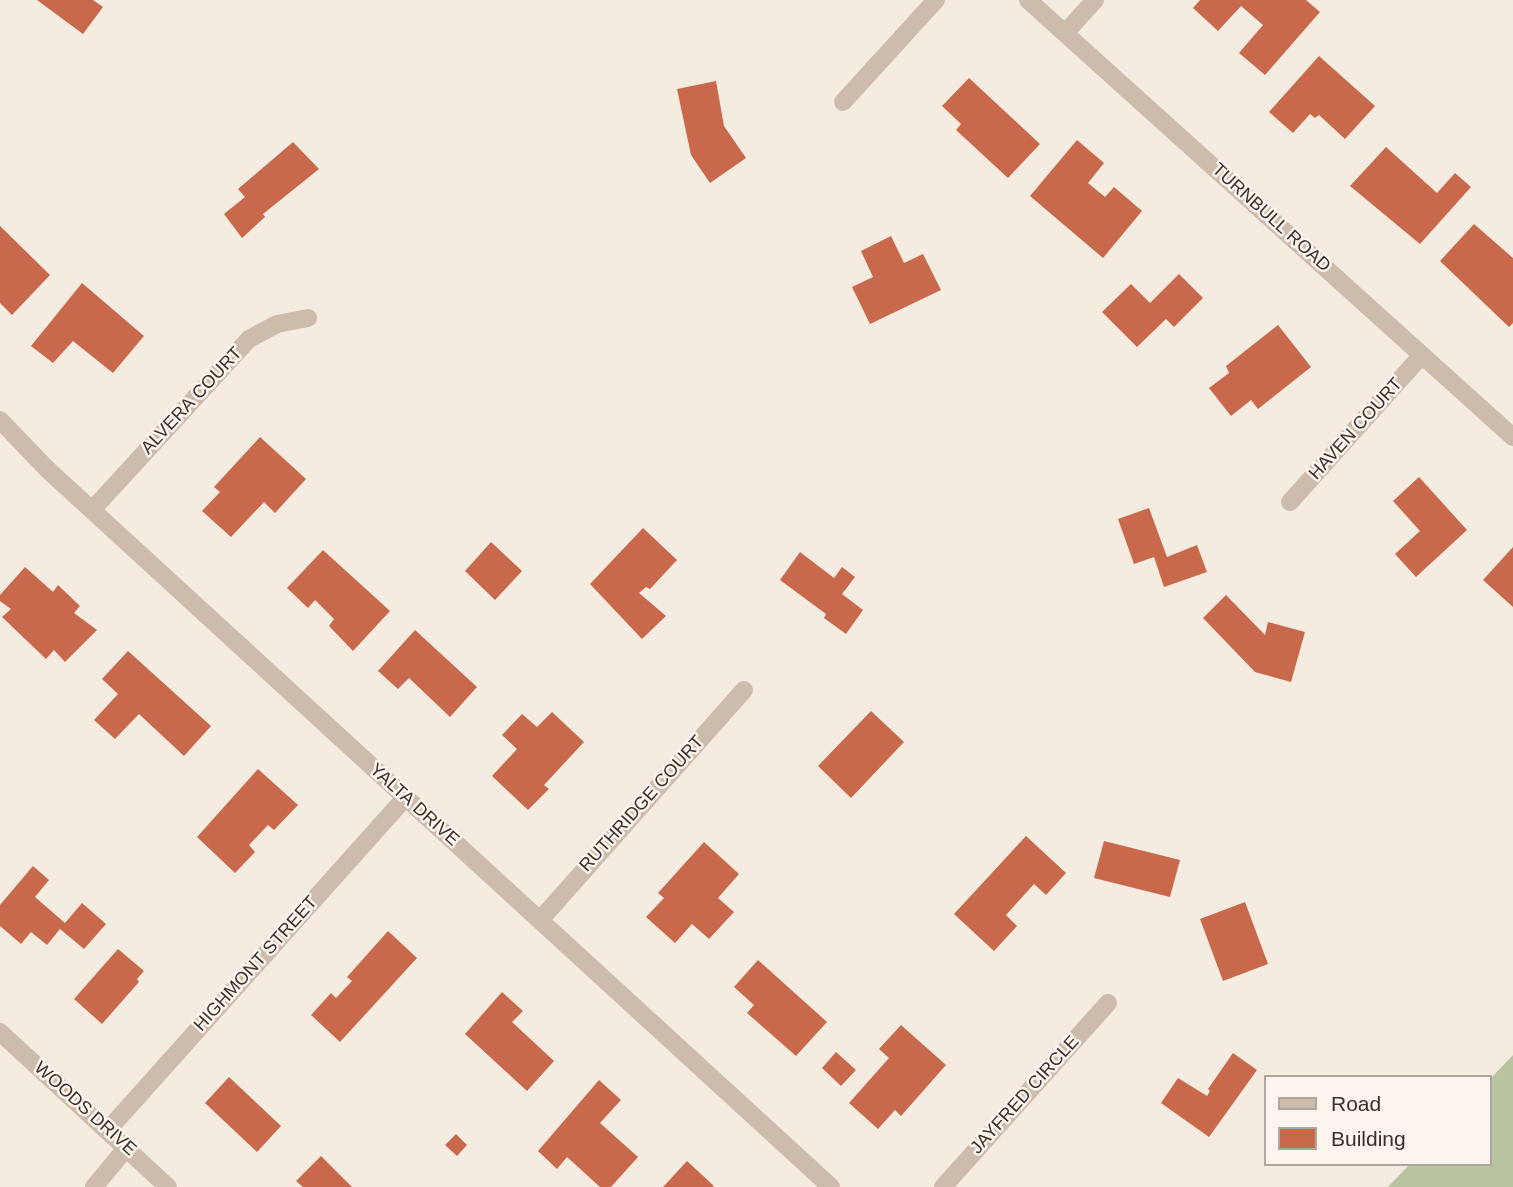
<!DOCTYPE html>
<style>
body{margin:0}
#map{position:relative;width:1513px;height:1187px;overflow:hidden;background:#f4ebe1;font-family:Helvetica,sans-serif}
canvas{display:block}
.legend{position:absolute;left:1264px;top:1075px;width:228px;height:91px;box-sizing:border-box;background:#fbf5ee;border:2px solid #aea6a0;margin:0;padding:9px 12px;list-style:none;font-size:21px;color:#3b302b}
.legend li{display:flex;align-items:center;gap:14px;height:35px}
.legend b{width:35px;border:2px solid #aea6a0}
</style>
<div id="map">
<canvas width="1513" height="1187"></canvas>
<ul class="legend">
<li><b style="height:9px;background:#cdbbac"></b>Road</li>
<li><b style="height:19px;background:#c8694b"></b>Building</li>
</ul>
</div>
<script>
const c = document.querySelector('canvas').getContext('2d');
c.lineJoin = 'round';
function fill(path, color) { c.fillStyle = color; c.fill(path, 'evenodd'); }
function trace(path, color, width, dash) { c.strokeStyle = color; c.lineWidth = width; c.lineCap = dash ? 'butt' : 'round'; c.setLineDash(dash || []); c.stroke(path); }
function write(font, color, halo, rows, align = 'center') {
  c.font = font + ' Helvetica,sans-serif'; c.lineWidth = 5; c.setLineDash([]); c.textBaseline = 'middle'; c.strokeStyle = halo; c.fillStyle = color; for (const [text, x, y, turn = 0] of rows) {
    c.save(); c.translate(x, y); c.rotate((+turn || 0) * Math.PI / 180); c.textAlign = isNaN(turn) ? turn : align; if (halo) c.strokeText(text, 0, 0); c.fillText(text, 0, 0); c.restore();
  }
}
const green = new Path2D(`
 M 1513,1055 L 1513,1187 L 1388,1187 L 1410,1164 L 1490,1164 L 1490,1079 Z`);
const building = new Path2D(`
 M 37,0 L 93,0 L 103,7 L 83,34 Z
 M 1200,0 L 1306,0 L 1320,12 L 1265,75 L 1239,53 L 1263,25 L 1241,6 L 1218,31 L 1193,8 Z
 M 1319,56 L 1375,106 L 1345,139 L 1319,115 L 1315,118 L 1310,114 L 1293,133 L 1269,112 Z
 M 969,78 L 1040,144 L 1008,178 L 956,130 L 961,124 L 942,106 Z
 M 716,81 L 724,126 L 746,158 L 710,183 L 691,155 L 677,89 Z
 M 1077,140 L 1104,163 L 1088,183 L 1105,197 L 1114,187 L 1142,211 L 1103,258 L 1030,196 Z
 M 293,142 L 319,169 L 263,214 L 265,217 L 242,238 L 224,214 L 245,197 L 238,189 Z
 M 1386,147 L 1437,193 L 1455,173 L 1471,187 L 1420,244 L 1350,186 Z
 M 1474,224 L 1513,258 L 1513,323 L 1509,327 L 1440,261 Z
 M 0,226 L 50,275 L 12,315 L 0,303 Z
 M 891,236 L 904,263 L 923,254 L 941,290 L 870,324 L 852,287 L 873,277 L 861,251 Z
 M 1179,274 L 1203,298 L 1174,327 L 1166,319 L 1137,347 L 1102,312 L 1131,284 L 1150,303 Z
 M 82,283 L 144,336 L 113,373 L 73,341 L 53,363 L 31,346 Z
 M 1278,325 L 1311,367 L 1258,409 L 1251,400 L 1231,416 L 1209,388 L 1229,373 L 1226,366 Z
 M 260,437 L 306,479 L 275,513 L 264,502 L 231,537 L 202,511 L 220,492 L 214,487 Z
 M 1419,477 L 1467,530 L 1416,577 L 1395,554 L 1420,531 L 1393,501 Z
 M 1149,508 L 1167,557 L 1197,545 L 1207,572 L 1164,587 L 1154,557 L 1134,564 L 1118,519 Z
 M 643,528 L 677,560 L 650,589 L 646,587 L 639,593 L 666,616 L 642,639 L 590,584 Z
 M 491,542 L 522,571 L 495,600 L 465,571 Z
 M 1513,547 L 1513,607 L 1483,580 Z
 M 323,550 L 390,611 L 353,651 L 329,626 L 334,619 L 315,600 L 308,608 L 287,588 Z
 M 800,552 L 834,578 L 842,567 L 855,577 L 842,594 L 863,610 L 846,634 L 824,618 L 826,614 L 780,580 Z
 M 25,567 L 53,592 L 58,585 L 80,606 L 74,613 L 97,630 L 65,662 L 54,650 L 46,659 L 2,617 L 11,609 L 0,601 L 0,595 Z
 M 1226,595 L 1265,635 L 1268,622 L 1305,632 L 1291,682 L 1255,672 L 1203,618 Z
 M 415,630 L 477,687 L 450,717 L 409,678 L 398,689 L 378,671 Z
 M 128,651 L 211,726 L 184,756 L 139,714 L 115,739 L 94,720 L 118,694 L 102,679 Z
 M 871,711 L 904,742 L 851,798 L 818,766 Z
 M 552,712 L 584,742 L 544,785 L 549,789 L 528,810 L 492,776 L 517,749 L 502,735 L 522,714 L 537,727 Z
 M 258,769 L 298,805 L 274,830 L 268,825 L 249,845 L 255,852 L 235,873 L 197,837 Z
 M 1026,836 L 1066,873 L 1046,895 L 1034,884 L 1006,915 L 1017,926 L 994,951 L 954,914 Z
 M 1104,841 L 1180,860 L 1170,897 L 1094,878 Z
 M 704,842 L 739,874 L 718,898 L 734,912 L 709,939 L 692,924 L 675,943 L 646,917 L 664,898 L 658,893 Z
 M 33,866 L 49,880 L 35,897 L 65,923 L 82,903 L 106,924 L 84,949 L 60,929 L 47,945 L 31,932 L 21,944 L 0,926 L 0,905 Z
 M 1245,902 L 1268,964 L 1223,981 L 1200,919 Z
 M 388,931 L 417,958 L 340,1042 L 311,1015 L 331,993 L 336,998 L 352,981 L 347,977 Z
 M 118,949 L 144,971 L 137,979 L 139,982 L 102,1024 L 74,999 Z
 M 758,960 L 827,1022 L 796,1056 L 747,1013 L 754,1005 L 734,987 Z
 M 502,992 L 523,1011 L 512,1022 L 554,1061 L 527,1091 L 465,1034 Z
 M 901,1025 L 946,1065 L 901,1116 L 895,1110 L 878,1129 L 849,1103 L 889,1058 L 879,1049 Z
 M 836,1052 L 856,1070 L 841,1086 L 822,1068 Z
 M 1233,1053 L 1257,1070 L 1209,1137 L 1161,1103 L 1178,1078 L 1207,1096 L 1210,1091 L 1208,1089 Z
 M 229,1077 L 281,1126 L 257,1152 L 205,1103 Z
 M 599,1080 L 621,1100 L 600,1123 L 638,1157 L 611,1187 L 600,1187 L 567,1157 L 557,1169 L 538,1151 Z
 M 456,1134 L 467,1145 L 457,1156 L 445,1145 Z
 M 321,1156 L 352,1187 L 303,1187 L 296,1181 Z
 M 687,1161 L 714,1186 L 712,1187 L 663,1187 Z`);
const minor = new Path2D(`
 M 1028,0 L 1513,437
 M 1066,32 L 1095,0
 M 843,102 L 936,0
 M 0,420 L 47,469 L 831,1187
 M 1290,502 L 1422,355
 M 92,510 L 249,339 L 277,324 L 308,318
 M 541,919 L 744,690
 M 0,1032 L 168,1187
 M 107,1131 L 405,798
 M 94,1187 L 127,1147
 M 943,1187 L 1108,1003`);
const streetNames = [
 ["TURNBULL ROAD",1271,218,42],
 ["ALVERA COURT",192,401,-47],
 ["HAVEN COURT",1356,429,-48],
 ["RUTHRIDGE COURT",642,804,-48],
 ["YALTA DRIVE",414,805,42],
 ["HIGHMONT STREET",256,964,-48],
 ["JAYFRED CIRCLE",1025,1095,-48],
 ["WOODS DRIVE",85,1109,42]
];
fill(green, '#b8c4a0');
fill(building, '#c8694b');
trace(minor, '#cdbbac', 18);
write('18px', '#3b302b', '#fbf5ee', streetNames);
</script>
